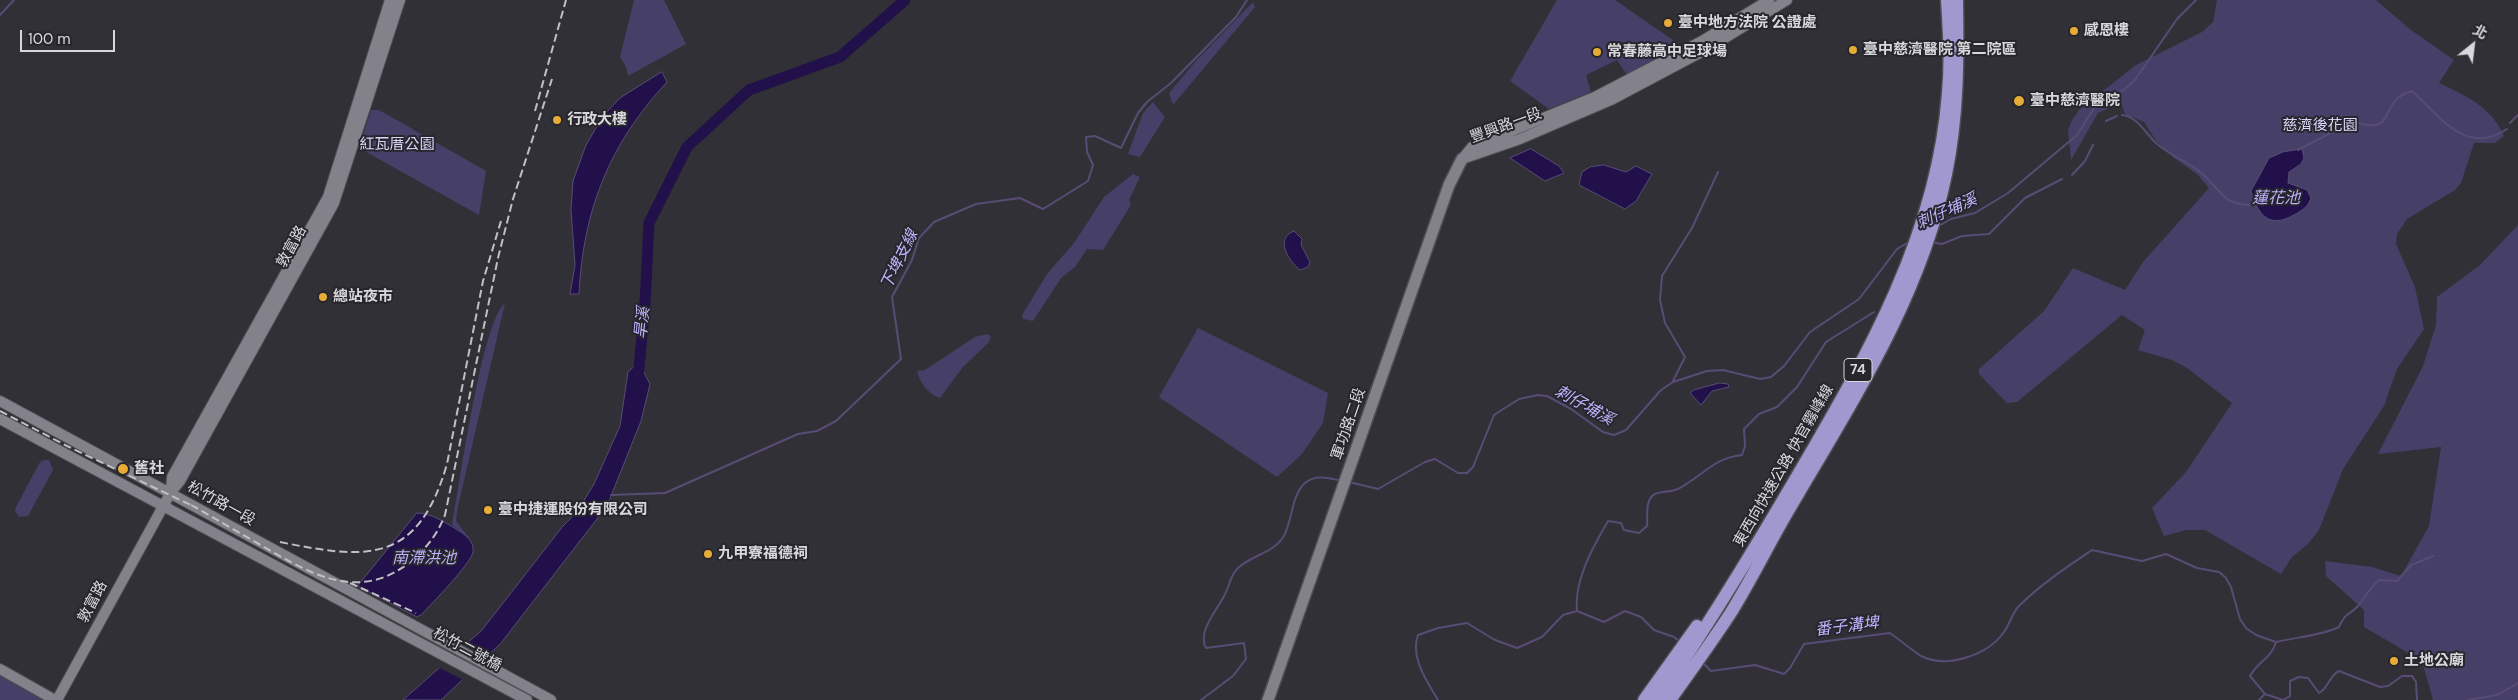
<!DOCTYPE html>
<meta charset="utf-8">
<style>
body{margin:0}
#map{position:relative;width:2518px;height:700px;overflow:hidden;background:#313037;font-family:"DM Sans","Noto Sans TC",sans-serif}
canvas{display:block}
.north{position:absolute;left:2448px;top:20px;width:50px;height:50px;-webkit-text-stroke:4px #27262d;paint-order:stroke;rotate:29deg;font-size:14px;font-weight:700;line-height:20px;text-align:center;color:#d8d8dc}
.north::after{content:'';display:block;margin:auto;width:18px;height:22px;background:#d8d8dc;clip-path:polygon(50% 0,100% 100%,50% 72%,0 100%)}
.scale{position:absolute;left:20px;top:30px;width:95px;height:22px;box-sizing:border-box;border:2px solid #d8d8dc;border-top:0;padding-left:6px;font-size:15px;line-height:18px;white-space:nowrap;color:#d8d8dc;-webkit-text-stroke:4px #27262d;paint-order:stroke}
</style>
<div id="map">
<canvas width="2518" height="700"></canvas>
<div class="north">北</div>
<div class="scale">100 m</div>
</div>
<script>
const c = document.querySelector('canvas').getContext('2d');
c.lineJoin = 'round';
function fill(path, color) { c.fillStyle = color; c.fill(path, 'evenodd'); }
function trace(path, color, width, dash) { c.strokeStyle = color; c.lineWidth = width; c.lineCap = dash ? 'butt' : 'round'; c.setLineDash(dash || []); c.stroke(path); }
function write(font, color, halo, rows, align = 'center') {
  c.font = font + ' "DM Sans","Noto Sans TC",sans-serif'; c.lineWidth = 4; c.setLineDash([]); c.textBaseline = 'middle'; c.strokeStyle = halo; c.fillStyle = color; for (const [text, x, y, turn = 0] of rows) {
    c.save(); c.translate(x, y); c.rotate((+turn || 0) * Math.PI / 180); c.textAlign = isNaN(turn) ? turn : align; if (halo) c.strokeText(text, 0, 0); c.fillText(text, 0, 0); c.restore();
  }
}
const green = new Path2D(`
 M 634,0 L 664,0 L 686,44 L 628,76 L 626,67 L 620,57 Z
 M 1557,0 L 1615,0 L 1680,45 L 1627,75 L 1617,60 L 1586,75 L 1591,92 L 1549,109 L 1510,81 Z
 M 2217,0 L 2376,0 L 2411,30 L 2454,60 L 2439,83 C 2467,96 2491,107 2504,136 L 2495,143 L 2474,143 L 2461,183 L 2455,190 L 2407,219 L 2397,234 L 2396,244 L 2415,287 L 2424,329 L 2397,369 L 2384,406 L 2343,469 L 2319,530 L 2308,544 L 2292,557 L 2281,574 L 2205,530 L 2186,530 L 2164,536 L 2152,508 L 2186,472 L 2232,403 L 2187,368 L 2172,360 L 2138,350 L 2145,330 L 2122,315 L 2017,402 L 2007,403 L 1979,374 L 1979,369 L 2044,311 L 2073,268 L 2125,290 L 2143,262 L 2209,188 L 2197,174 L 2174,158 L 2157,142 L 2144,122 L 2125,114 L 2121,103 L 2098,113 L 2071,160 L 2068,131 L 2071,122 L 2079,110 L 2136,65 L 2202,32 L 2213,22 Z
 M 1253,2 L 1255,7 L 1173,105 L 1169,93 L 1195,62 Z
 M 1153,102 L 1165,117 L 1140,157 L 1128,154 L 1143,113 Z
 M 371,110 L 379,110 L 486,171 L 479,215 L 359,148 Z
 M 1133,174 L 1140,177 L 1129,200 L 1131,205 L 1103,250 L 1087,249 L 1075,267 L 1061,278 L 1033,321 L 1023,319 L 1022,315 L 1047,274 L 1074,243 L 1104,197 Z
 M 2518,225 L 2518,700 L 2433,700 L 2422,661 L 2364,627 L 2364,610 L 2326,576 L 2325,561 L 2372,567 L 2401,576 L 2429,526 L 2441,447 L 2378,454 L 2423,366 L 2436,325 L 2437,297 L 2480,265 Z
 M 505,303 L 457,511 L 456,521 L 470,539 L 452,525 C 459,488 482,320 505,303 Z
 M 1198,328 L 1328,393 L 1323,423 L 1302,454 L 1277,477 L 1159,397 Z
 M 987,334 L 991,336 L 989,342 L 963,367 L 940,398 C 928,394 920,383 917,371 L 925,370 L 975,337 Z
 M 44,460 L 49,460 L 53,470 L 28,516 L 19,517 L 15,511 L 16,507 L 40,462 Z
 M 0,676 L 43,700 L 0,700 Z`);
const water = new Path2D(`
 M 662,72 L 667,82 C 609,144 583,211 579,294 L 570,294 L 575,265 L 571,210 L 573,181 L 586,145 L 603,116 L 620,98 Z
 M 1531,149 L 1559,166 L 1564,173 L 1545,181 L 1510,158 Z
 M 2302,149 L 2304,158 L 2301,164 L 2289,172 L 2288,183 L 2307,190 L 2311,198 C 2308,207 2303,210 2294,215 C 2269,229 2258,215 2251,191 L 2269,158 L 2283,152 Z
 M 1604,165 L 1626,172 L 1636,166 L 1652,174 L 1636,201 L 1625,209 L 1579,185 L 1582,172 L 1590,167 Z
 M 1294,231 L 1302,239 L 1301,245 L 1310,262 L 1308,267 L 1300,270 C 1289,261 1274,239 1294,231 Z
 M 639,363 L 650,384 L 641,421 L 607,506 L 501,643 L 441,700 L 403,700 L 482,630 L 563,526 L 577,512 L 594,484 L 620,426 L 628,372 Z
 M 1720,383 L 1728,384 L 1729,387 L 1712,391 L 1701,405 L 1690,393 L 1694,390 Z
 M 417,513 C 431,513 444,522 456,529 C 464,534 475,541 473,552 C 470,565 432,603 422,614 L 417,617 L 358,586 Z`);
const pier = new Path2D(`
 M 466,641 L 492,655 L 465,681 L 438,667 Z`);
const stream = new Path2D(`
 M 0,15 L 14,0
 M 2122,115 C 2137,116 2146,134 2157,144 C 2170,155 2186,161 2199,171 C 2223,190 2220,206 2256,205
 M 2106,121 L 2117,116
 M 2510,123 L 2518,115
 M 2298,150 L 2353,121 C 2399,138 2376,101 2412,91 C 2440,116 2466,157 2507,129
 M 2072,175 L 2085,161 L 2093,145
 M 1937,227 L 1951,219 L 1975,213 L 2008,193 L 2077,135 L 2094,108 L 2120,93 L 2135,80 L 2177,19 L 2196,0
 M 1931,242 L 1942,244 L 1962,236 L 1989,234 L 2025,198 L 2062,179
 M 1673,381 L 1685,357 L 1665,323 L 1660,300 L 1662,276 L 1692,228 L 1718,172
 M 1349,482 L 1378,489 L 1425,462 L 1435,459 L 1458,473 L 1467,473 L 1473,467 L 1494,415 L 1519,399 L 1538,395 L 1547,396 L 1571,409 L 1603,432 L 1614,435 L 1626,430 L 1661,390 L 1673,382 L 1707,371 L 1723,370 L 1760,379 L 1771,377 L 1784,366 L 1810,332 L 1859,299 L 1897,249 L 1909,242
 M 611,495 L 665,493 L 798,434 L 817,431 L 836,421 L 901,359 L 892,297 L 912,260 L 919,238 L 934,222 L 976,204 L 1020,198 L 1043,209 L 1088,181 L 1093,165 L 1087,152 L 1086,137 L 1095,136 L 1121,148 L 1138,113 L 1147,102 L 1171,83 L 1236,17 L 1247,0
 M 1577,611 C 1574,580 1593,547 1608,521 L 1621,523 L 1624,530 L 1639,533 L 1647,526 C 1648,517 1645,504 1652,496 C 1658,490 1670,493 1678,489 C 1703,476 1713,458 1742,455 L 1745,446 L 1744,429 L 1759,414 L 1777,407 L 1797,387 L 1826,342 L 1874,312
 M 2276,642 C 2272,658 2257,662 2250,676 L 2265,694 L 2283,700 L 2290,696 L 2290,681 L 2299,677 L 2308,678 L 2319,693 C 2329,687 2329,676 2339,671 L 2380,687 L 2388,686 L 2402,676 L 2412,676 L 2416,682 L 2417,700
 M 2276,642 C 2297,637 2320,636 2339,627 C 2346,611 2349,616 2358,606 C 2365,597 2370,588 2379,580 L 2397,581 L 2411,565 L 2434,556
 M 1702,662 L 1711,671 L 1755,665 L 1784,674 L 1790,668 L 1804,644 L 1890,633 C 1900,640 1911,650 1921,656 C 1947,669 1988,655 2004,632 C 2010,624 2012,613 2019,606 C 2041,584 2067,567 2092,550 L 2142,561 L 2166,554 L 2197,568 L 2219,572 L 2226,578 L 2231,587 L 2240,619 L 2246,628 L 2256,635 L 2276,642
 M 1201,700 L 1233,676 L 1246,659 L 1244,643 L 1206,648 C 1197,632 1217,610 1224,596 C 1229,588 1230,576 1237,569 C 1248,557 1272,553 1282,539 C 1293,523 1290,497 1305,483 C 1315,474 1330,478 1342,481
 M 1438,700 C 1427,681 1410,658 1418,635 L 1438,628 L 1467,623 L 1495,640 L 1517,648 L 1542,637 L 1563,615 L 1577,611 L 1604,622 L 1625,611 L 1641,617 L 1654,630 L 1674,637 L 1680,642
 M 2259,700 L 2265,694
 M 2468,700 L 2497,695 L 2518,683`);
const river = new Path2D(`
 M 638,378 L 645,304 L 649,223 L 687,147 L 749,90 L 840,57 L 905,0`);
const tertiary = new Path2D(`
 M 1463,158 L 1472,147 L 1595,97 L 1702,41 L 1769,0
 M 1462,159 L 1520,139 L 1611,100 L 1707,49 L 1787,0
 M 0,401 L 551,700
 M 0,419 L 527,700
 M 171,491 L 172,477 L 328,197 L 390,0
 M 0,669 L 55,700
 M 57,700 L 171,492 L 180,481 L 334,203 L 400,0`);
const secondary = new Path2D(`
 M 1268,700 L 1449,185 L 1462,159`);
const trunk = new Path2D(`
 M 1644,700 L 1697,626
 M 1657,700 C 1708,626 1754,550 1799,473 C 1868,355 1938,233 1948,93 C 1951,62 1949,31 1947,0
 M 1670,700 C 1690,672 1711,643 1730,614 C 1752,579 1770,541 1791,506 C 1853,400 1921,296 1946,174 C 1958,116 1958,59 1957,0`);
const rail = new Path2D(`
 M 535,111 L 566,0
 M 0,411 L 67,446 L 197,508
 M 191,505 C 216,519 240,533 264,547 C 311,574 358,602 409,563 C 426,549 437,535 445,515 L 498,258 L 513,199 L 552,79
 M 280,542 C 368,560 418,564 447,464 L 483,281 L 501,221
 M 350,583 L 416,613`);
const markers = [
 [1668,23,5,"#e7ac36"],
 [2074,31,5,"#e7ac36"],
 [1853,50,5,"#e7ac36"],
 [1597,52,5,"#e7ac36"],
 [2019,101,6,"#e7ac36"],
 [557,120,5,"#e7ac36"],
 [323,297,5,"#e7ac36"],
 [123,469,6,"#e7ac36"],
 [488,510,5,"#e7ac36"],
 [708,554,5,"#e7ac36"],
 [2394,661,5,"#e7ac36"]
];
const shields = [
 [1858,370,28]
];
const shieldNames = [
 ["74",1858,370]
];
const poiNames = [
 ["臺中地方法院 公證處",1678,23],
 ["感恩樓",2084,31],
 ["臺中慈濟醫院 第二院區",1863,50],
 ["常春藤高中足球場",1607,52],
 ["臺中慈濟醫院",2030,101],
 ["行政大樓",567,120],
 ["總站夜市",333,297],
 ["舊社",134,469],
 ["臺中捷運股份有限公司",498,510],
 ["九甲寮福德祠",718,554],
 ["土地公廟",2404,661]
];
const streetNames = [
 ["豐興路一段",1506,126,-20],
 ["敦富路",292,247,-61],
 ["軍功路二段",1349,424,-71],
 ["東西向快速公路 快官霧峰線",1784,466,-60],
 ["松竹路一段",221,504,29],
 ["敦富路",93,602,-62],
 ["松竹二號橋",467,650,28]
];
const parkNames = [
 ["慈濟後花園",2320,126],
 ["紅瓦厝公園",397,145]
];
const waterNames = [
 ["蓮花池",2276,199],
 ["刺仔埔溪",1947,212,-24],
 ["下埤支線",900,260,-64],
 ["旱溪",643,323,-84],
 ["刺仔埔溪",1584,406,29],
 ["南滯洪池",424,559],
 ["番子溝埤",1847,627,-7]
];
fill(green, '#463f67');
fill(water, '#211049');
trace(water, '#584c75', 1);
fill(pier, '#313037');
trace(stream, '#584c75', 2);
trace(river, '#211049', 11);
trace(tertiary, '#4e4e53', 12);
trace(secondary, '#4e4e53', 14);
trace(trunk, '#4e4e53', 15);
trace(tertiary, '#83828a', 10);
trace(secondary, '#83828a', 11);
trace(trunk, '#a098cf', 12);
trace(rail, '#c0c0c4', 2, [8, 4]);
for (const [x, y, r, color] of markers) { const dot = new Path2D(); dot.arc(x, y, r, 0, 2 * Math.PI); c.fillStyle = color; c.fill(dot); trace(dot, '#27262d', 2); }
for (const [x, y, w] of shields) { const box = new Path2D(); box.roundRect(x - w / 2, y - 11.5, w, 23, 4); c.fillStyle = '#27262d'; c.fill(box); trace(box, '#d8d8dc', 1); }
write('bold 14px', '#d8d8dc', null, shieldNames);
write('bold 15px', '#d8d8dc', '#27262d', poiNames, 'left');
write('15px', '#d8d8dc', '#27262d', streetNames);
write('15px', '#dad6fb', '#27262d', parkNames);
write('italic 16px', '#bfb4fe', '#27262d', waterNames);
</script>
